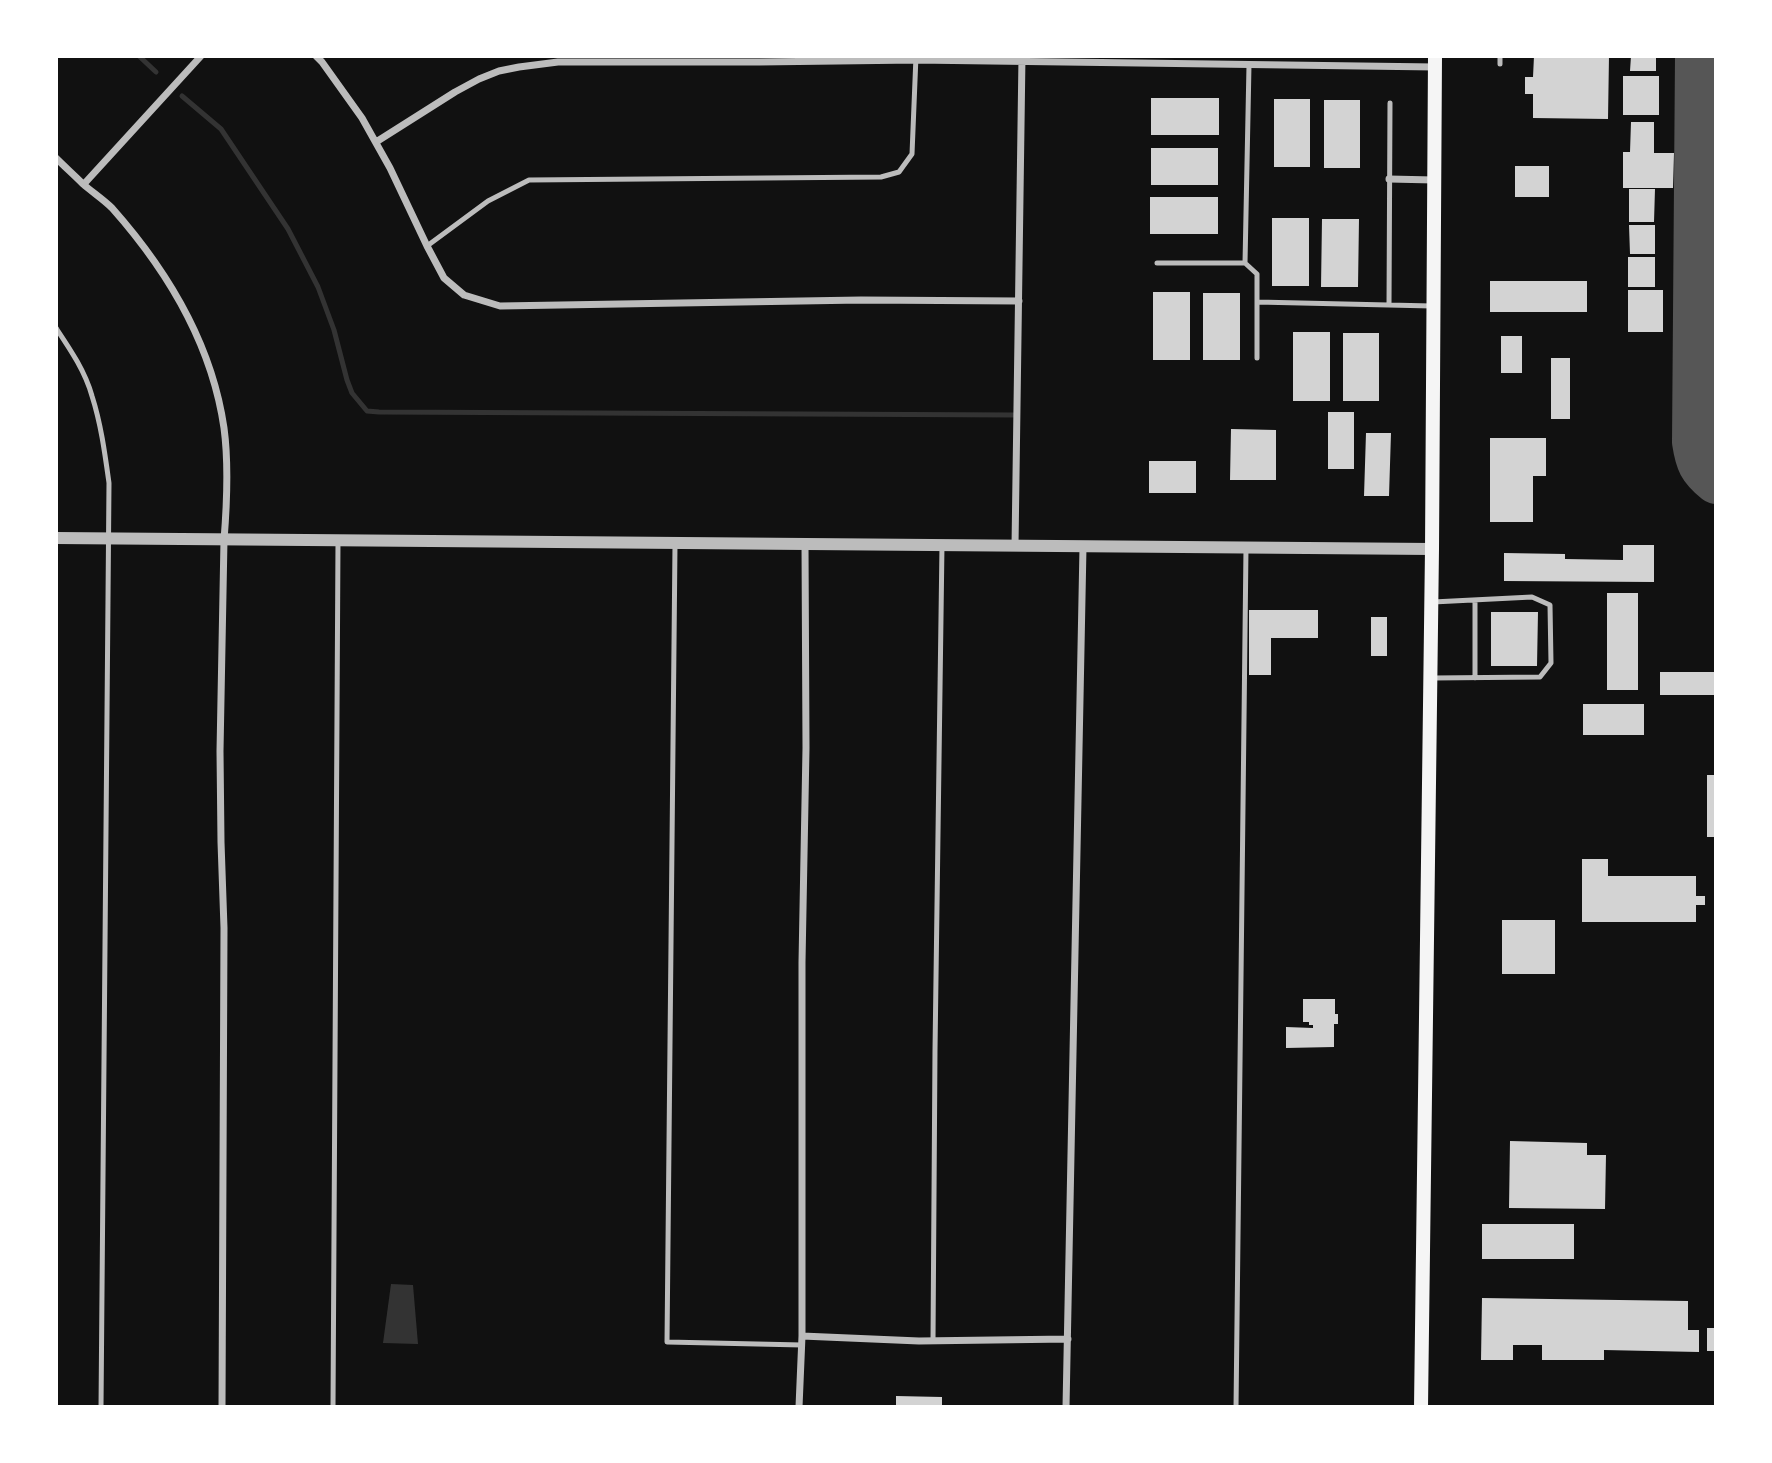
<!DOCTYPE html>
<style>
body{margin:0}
#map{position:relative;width:1772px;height:1463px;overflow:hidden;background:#111;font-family:Arial,sans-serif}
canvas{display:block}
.frame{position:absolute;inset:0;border:58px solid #fff;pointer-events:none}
</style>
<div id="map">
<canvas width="1772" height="1463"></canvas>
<div class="frame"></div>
</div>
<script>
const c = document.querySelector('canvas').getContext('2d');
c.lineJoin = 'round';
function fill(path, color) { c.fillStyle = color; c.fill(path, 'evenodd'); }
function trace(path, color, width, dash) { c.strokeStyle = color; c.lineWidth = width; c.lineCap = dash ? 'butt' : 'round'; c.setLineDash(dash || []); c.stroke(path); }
const water = new Path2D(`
 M 391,1284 L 413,1285 L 418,1344 L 383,1343 Z`);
const stream = new Path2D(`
 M 139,56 L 156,72
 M 182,96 L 221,129 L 288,229 L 318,287 L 334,330 L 347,380 L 352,393 L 367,411 L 379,412 L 1016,415`);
const taxiway = new Path2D(`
 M 1697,56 L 1694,442 C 1697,462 1700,469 1716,482`);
const building = new Path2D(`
 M 1534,56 L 1609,56 L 1608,119 L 1533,118 L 1533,94 L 1525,94 L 1525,77 L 1533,77 Z
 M 1631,56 L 1656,56 L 1656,71 L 1630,71 Z
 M 1623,76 L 1659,76 L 1659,115 L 1623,115 Z
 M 1151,98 L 1219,98 L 1219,135 L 1151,135 Z
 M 1274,99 L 1310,99 L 1310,167 L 1274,167 Z
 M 1324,100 L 1360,100 L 1360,168 L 1324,168 Z
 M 1631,122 L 1654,122 L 1654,153 L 1674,153 L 1673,188 L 1623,188 L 1623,152 L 1630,152 Z
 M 1151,148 L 1218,148 L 1218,185 L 1151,185 Z
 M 1515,166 L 1549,166 L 1549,197 L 1515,197 Z
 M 1629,189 L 1655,189 L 1654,222 L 1629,222 Z
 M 1150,197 L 1218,197 L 1218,234 L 1150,234 Z
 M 1272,218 L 1309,218 L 1309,286 L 1272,286 Z
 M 1322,219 L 1359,219 L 1358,287 L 1321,287 Z
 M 1629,225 L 1655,225 L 1655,254 L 1630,254 Z
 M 1628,257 L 1655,257 L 1655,287 L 1628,287 Z
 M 1490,281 L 1587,281 L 1587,312 L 1490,312 Z
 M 1628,290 L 1663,290 L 1663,332 L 1628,332 Z
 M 1153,292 L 1190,292 L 1190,360 L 1153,360 Z
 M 1203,293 L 1240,293 L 1240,360 L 1203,360 Z
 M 1293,332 L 1330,332 L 1330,401 L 1293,401 Z
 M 1343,333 L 1379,333 L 1379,401 L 1343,401 Z
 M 1501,336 L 1522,336 L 1522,373 L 1501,373 Z
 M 1551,358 L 1570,358 L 1570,419 L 1551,419 Z
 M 1328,412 L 1354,412 L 1354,469 L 1328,469 Z
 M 1231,429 L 1276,430 L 1276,480 L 1230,480 Z
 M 1366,433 L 1391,433 L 1389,496 L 1364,496 Z
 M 1490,438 L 1546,438 L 1546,476 L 1533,476 L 1533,522 L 1490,522 Z
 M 1149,461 L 1196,461 L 1196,493 L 1149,493 Z
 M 1623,545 L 1654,545 L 1654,582 L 1504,581 L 1504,553 L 1565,554 L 1565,559 L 1623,560 Z
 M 1607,593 L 1638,593 L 1638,690 L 1607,690 Z
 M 1249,610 L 1318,610 L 1318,638 L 1271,638 L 1271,675 L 1249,675 Z
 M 1491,612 L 1538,612 L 1537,666 L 1491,666 Z
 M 1371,617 L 1387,617 L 1387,656 L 1371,656 Z
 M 1660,672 L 1716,672 L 1716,695 L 1660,695 Z
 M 1583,704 L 1644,704 L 1644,735 L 1583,735 Z
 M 1707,775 L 1716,775 L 1716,837 L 1707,837 Z
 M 1582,859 L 1608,859 L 1608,876 L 1696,876 L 1696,896 L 1705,896 L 1705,905 L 1696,905 L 1696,922 L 1582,922 Z
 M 1502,920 L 1555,920 L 1555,974 L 1502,974 Z
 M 1303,999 L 1335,999 L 1335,1014 L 1338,1014 L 1338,1024 L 1334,1024 L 1334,1047 L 1286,1048 L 1286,1027 L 1313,1028 L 1313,1025 L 1309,1025 L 1309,1022 L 1303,1022 Z
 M 1510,1141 L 1587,1143 L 1587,1155 L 1606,1155 L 1605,1209 L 1509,1208 Z
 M 1482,1224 L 1574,1224 L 1574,1259 L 1482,1259 Z
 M 1482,1298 L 1688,1301 L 1688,1330 L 1699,1330 L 1699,1352 L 1604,1350 L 1604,1360 L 1542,1360 L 1542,1345 L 1513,1345 L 1513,1360 L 1481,1360 Z
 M 1707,1328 L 1716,1328 L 1716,1351 L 1707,1351 Z
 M 896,1396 L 942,1397 L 942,1407 L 896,1407 Z`);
const service = new Path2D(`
 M 1500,64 L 1500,56
 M 1249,65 L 1245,263 L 1257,274 L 1257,358
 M 427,246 L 488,201 L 529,180 L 881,177 L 899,172 L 912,154 L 916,56
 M 1157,263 L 1245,263
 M 1257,302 L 1432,306
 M 1389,305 L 1390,103
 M 56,328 C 70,349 85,371 92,396 C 101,424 105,454 109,483 L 101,1407
 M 675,545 L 667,1342 L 802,1345
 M 1475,600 L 1475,678
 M 1433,602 L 1532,597 L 1550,605 L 1551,663 L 1540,677 L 1433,678
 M 933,1341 L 935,1050 L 942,545
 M 333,1407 L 338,541
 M 1236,1407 L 1246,548`);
const minor = new Path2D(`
 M 316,56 L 322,62 L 362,118 L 390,168 L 427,246 L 444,278 L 464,295 L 500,306 L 861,300 L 1019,301
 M 376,142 L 455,92 L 479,79 L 499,71 L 519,67 L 558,62 L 759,62 L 916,60 L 1435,67
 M 56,158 C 65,167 74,175 83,184 C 92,192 103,199 112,208 C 167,270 212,345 224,428 C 229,465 227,503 224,540 L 220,751 L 221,842 L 224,928 L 222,1407
 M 1389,179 L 1434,180
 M 84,184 L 201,56
 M 1015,546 L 1022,56
 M 802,1336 L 919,1341 L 1068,1339
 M 799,1407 L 802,1336 L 802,962 L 806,748 L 805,544
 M 1066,1407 L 1083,547`);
const tertiary = new Path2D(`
 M 56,538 L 1432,549`);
const secondary = new Path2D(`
 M 1421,1407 L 1432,549 L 1435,56`);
fill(water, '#333');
trace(stream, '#333', 5);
trace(taxiway, '#565656', 44);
fill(building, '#d3d3d3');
trace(service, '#bcbcbc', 5);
trace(minor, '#bcbcbc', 7);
trace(tertiary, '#bcbcbc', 12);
trace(secondary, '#f5f5f5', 14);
</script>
